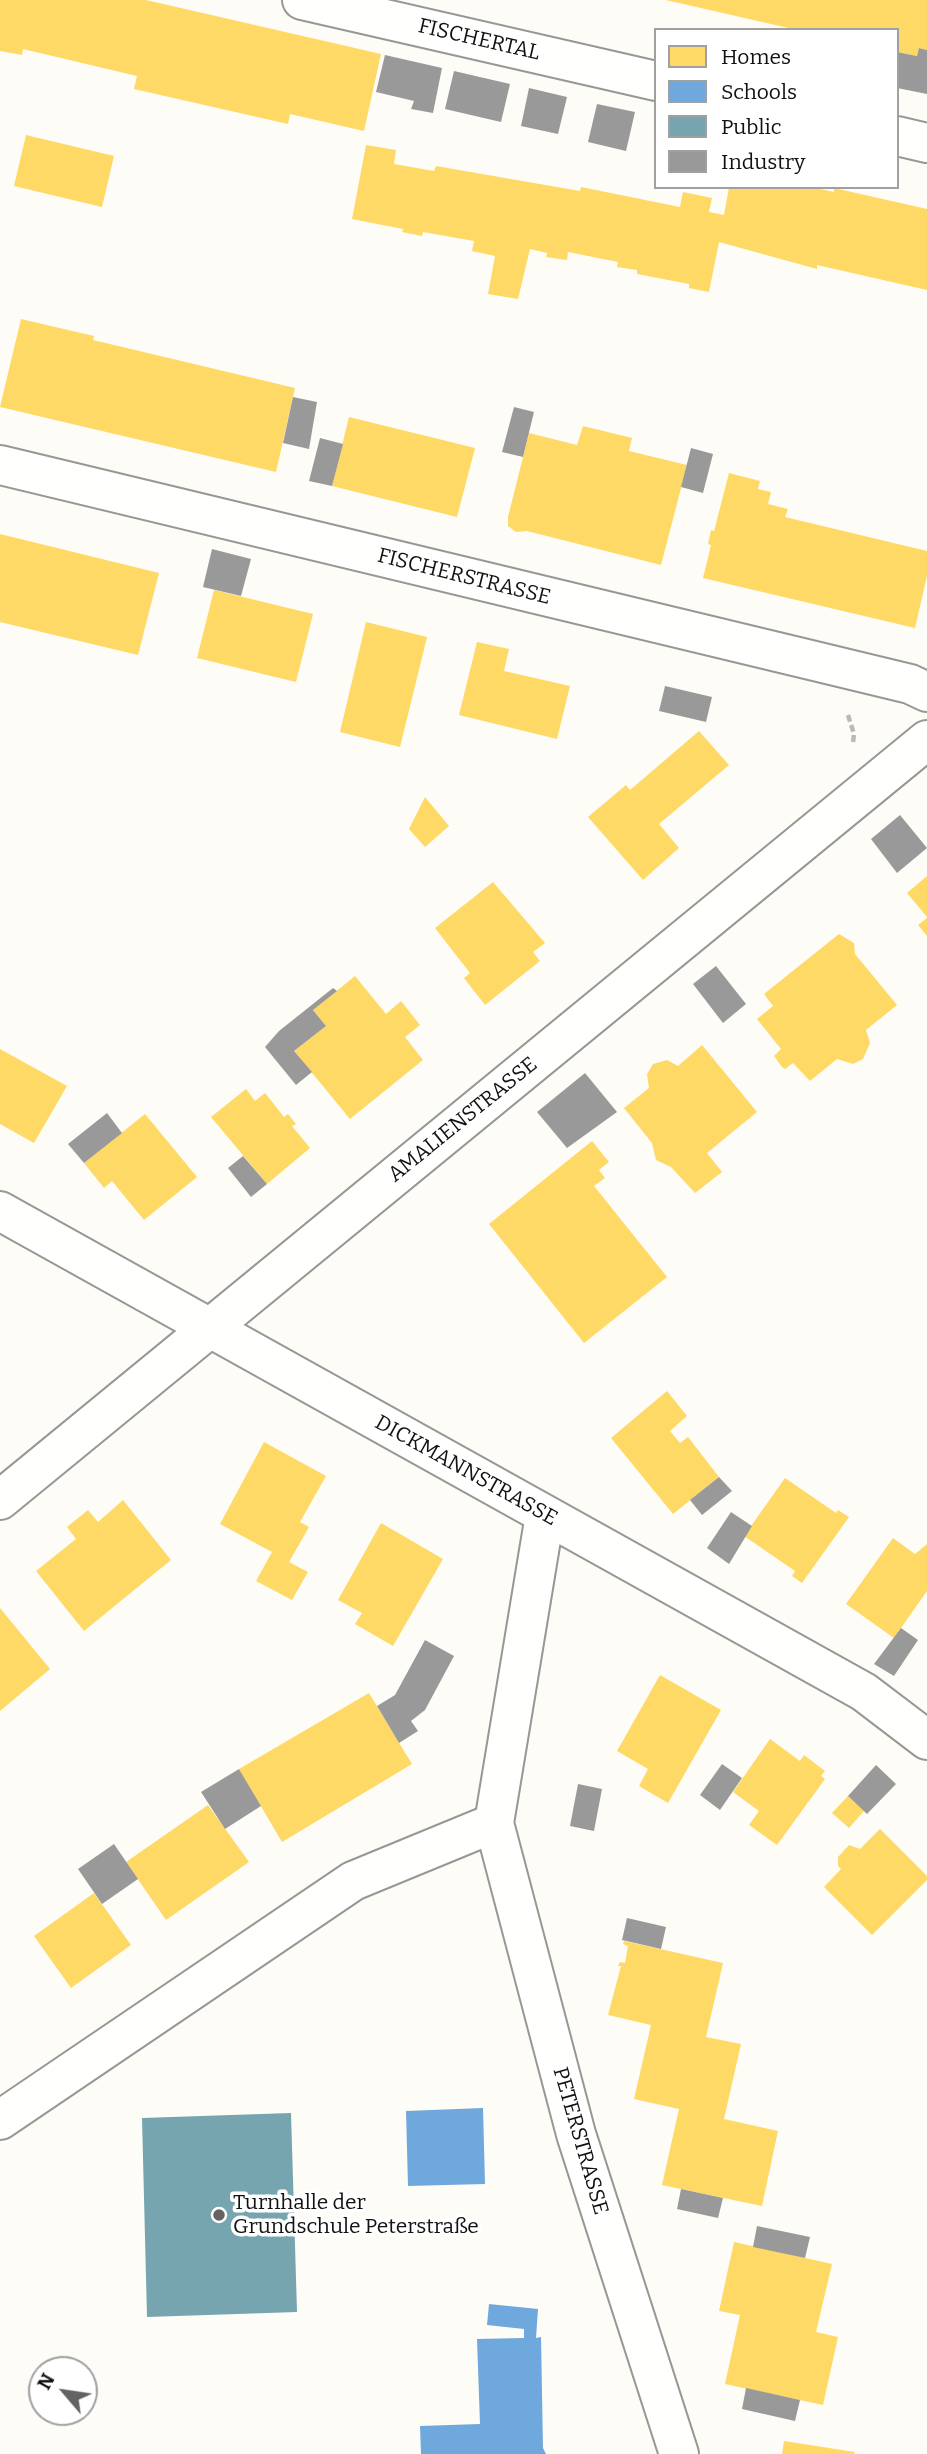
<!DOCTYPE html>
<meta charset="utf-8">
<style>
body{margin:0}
#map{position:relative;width:927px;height:2454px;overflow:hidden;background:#fdfcf7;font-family:Bitter,serif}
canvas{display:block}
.legend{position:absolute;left:654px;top:28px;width:245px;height:161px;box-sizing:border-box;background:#fff;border:2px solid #a0a0a0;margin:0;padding:9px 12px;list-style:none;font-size:21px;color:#111}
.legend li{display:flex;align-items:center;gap:14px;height:35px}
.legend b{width:35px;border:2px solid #a0a0a0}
.north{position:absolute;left:28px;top:2356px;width:70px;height:70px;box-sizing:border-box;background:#fff;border:2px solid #a0a0a0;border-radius:50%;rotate:299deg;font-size:19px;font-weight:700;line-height:28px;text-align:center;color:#111}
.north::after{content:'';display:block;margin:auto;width:24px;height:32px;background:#646362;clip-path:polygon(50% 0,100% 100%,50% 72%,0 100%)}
</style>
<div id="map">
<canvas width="927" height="2454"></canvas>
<ul class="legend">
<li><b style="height:19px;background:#ffd966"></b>Homes</li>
<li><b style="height:19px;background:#6fa8dc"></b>Schools</li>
<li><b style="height:19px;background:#76a5af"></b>Public</li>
<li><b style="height:19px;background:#999"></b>Industry</li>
</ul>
<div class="north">N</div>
</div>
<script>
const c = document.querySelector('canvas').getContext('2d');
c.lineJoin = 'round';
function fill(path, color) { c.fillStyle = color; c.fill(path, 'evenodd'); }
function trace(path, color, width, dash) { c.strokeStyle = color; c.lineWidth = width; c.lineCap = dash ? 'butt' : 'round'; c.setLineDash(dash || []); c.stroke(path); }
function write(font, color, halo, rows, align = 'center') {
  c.font = font + ' Bitter,serif'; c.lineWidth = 7; c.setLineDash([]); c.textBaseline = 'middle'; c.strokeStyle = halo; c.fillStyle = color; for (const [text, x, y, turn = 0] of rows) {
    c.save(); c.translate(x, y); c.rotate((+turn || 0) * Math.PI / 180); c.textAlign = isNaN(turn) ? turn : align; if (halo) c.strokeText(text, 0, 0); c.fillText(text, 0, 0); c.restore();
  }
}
const homes = new Path2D(`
 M 0,0 L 146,0 L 381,54 L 364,131 L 290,114 L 288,124 L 134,89 L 137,76 L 23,49 L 22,55 L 0,51 Z
 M 666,0 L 927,0 L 927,50 L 919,48 L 917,56 L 897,52 L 897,30 L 797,30 Z
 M 26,135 L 114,156 L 102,207 L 14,186 Z
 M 366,145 L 396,150 L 394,164 L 434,171 L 436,166 L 580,191 L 581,187 L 680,207 L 683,192 L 712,198 L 709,212 L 724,215 L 729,187 L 811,187 L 834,192 L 834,188 L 927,209 L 927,290 L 817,265 L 817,269 L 719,242 L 709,292 L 689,288 L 689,284 L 637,274 L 637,270 L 617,267 L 618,262 L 568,252 L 567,260 L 546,257 L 547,253 L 530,249 L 518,299 L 488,294 L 495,256 L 472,251 L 474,241 L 423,232 L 422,236 L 402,232 L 403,229 L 352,219 Z
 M 21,319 L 94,336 L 93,340 L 295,388 L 276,472 L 0,407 Z
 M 349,417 L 475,448 L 457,517 L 332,486 Z
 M 583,426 L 632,438 L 629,451 L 687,465 L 661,565 L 527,531 L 516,532 L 508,526 L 508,517 L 529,433 L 577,445 Z
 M 729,473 L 760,481 L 758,489 L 771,492 L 768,504 L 788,509 L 785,517 L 927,551 L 927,576 L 915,628 L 703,578 L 711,545 L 708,544 L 711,530 L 714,531 Z
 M 0,534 L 159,573 L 138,655 L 0,622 Z
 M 214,590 L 313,614 L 296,682 L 197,658 Z
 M 366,622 L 427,637 L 400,747 L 340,732 Z
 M 477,642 L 509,649 L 504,671 L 570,686 L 557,739 L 459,715 Z
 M 699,731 L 729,765 L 659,824 L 679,848 L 643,880 L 588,817 L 626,785 L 630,790 Z
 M 425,797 L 449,826 L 425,847 L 409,829 Z
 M 927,876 L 927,917 L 907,893 Z
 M 493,882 L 545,943 L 533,952 L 540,961 L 485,1005 L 464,978 L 470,973 L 435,928 Z
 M 927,918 L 927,936 L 918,925 Z
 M 839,934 L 854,943 L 855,954 L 897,1005 L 866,1030 L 870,1043 L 863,1059 L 853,1064 L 837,1059 L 810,1081 L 793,1063 L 785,1069 L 782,1067 L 774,1056 L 781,1049 L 757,1019 L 773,1006 L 764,994 Z
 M 355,976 L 386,1014 L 401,1001 L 420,1025 L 405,1037 L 423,1060 L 350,1119 L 294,1051 L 326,1026 L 313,1010 Z
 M 702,1045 L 757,1112 L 707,1153 L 722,1172 L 695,1193 L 671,1167 L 656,1160 L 652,1143 L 624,1108 L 649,1088 L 647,1074 L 653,1064 L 667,1060 L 678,1066 Z
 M 0,1049 L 67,1086 L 34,1143 L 0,1124 Z
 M 246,1089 L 255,1101 L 265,1093 L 284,1117 L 288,1114 L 296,1124 L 292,1126 L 310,1148 L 267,1184 L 211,1117 Z
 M 145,1114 L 197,1177 L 144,1220 L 112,1181 L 104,1188 L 84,1163 Z
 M 592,1141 L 609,1162 L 599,1170 L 605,1178 L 594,1186 L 667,1277 L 584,1343 L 489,1224 Z
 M 667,1391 L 687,1416 L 670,1431 L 680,1443 L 688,1437 L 719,1477 L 673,1514 L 611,1438 Z
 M 264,1442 L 326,1476 L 300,1522 L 309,1527 L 289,1562 L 308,1572 L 292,1600 L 256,1581 L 272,1552 L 220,1524 Z
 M 785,1478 L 836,1513 L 838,1510 L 849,1517 L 802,1583 L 792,1576 L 795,1571 L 744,1536 Z
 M 123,1500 L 171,1560 L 84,1631 L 36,1571 L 76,1539 L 67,1527 L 88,1510 L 98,1522 Z
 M 381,1523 L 443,1559 L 393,1646 L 355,1624 L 362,1613 L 338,1600 Z
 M 893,1538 L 915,1554 L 927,1544 L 927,1591 L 894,1638 L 846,1604 Z
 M 0,1608 L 50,1669 L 0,1711 Z
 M 660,1675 L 721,1710 L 668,1803 L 639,1786 L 648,1769 L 617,1751 Z
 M 369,1693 L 412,1764 L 282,1842 L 239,1769 Z
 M 770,1739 L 800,1761 L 804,1755 L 825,1771 L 821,1776 L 825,1779 L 777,1845 L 749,1825 L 759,1811 L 733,1792 Z
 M 848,1796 L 864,1811 L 849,1828 L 832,1813 Z
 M 208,1805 L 249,1862 L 166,1920 L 126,1862 Z
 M 880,1829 L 927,1876 L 927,1880 L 872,1935 L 824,1887 L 841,1869 L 838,1866 L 838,1857 L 849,1845 L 860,1849 Z
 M 94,1893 L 131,1945 L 71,1988 L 34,1936 Z
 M 624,1941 L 723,1963 L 706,2037 L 741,2044 L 724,2119 L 778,2131 L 762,2206 L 662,2185 L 679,2109 L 634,2099 L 651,2025 L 608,2015 L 621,1966 L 618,1966 L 620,1962 L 625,1963 L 628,1946 L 623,1944 Z
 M 734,2242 L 832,2264 L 816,2332 L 838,2337 L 823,2405 L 725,2384 L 740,2315 L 719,2311 Z
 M 784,2441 L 855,2452 L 854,2454 L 782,2454 Z`);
const schools = new Path2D(`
 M 483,2108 L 485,2184 L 408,2186 L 406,2111 Z
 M 489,2304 L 538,2309 L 536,2338 L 541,2337 L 543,2448 L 546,2454 L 421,2454 L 420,2426 L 480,2424 L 477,2339 L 524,2338 L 524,2329 L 487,2325 Z`);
const public = new Path2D(`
 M 291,2113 L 297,2312 L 147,2317 L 142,2118 Z`);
const industry = new Path2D(`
 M 919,48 L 927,50 L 927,94 L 897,88 L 897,52 L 917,56 Z
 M 385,55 L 442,68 L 433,113 L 411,109 L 414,101 L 376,92 Z
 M 454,71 L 510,84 L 501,122 L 445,109 Z
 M 529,88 L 567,97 L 558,134 L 521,126 Z
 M 597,104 L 635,112 L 626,151 L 588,142 Z
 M 293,397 L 317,402 L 309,449 L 283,443 Z
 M 514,407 L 534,412 L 523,457 L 502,452 Z
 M 320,438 L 343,444 L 332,486 L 309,481 Z
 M 691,448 L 713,454 L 703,493 L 681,487 Z
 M 212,549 L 251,559 L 241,596 L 203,587 Z
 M 665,686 L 712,697 L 706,722 L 659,711 Z
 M 900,815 L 927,848 L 897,873 L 871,839 Z
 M 716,966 L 746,1004 L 723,1023 L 693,984 Z
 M 333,988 L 337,991 L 313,1010 L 326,1026 L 294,1051 L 312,1072 L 296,1085 L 265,1047 L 279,1031 Z
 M 585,1073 L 617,1112 L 567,1148 L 537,1112 Z
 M 107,1113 L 122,1133 L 84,1163 L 68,1144 Z
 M 243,1156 L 267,1184 L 251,1197 L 228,1168 Z
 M 719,1477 L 732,1491 L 702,1515 L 690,1500 Z
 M 731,1512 L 752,1526 L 729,1564 L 707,1548 Z
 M 901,1628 L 918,1640 L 894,1676 L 874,1664 Z
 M 425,1640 L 454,1656 L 425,1710 L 411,1721 L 418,1731 L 399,1743 L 377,1706 L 395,1695 Z
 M 722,1764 L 742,1778 L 720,1810 L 700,1795 Z
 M 876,1765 L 896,1784 L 867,1814 L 848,1796 Z
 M 239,1769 L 261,1806 L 225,1829 L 201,1792 Z
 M 578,1784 L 602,1789 L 594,1831 L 570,1826 Z
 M 114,1844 L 138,1879 L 102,1904 L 78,1869 Z
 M 627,1918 L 666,1927 L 661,1949 L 622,1940 Z
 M 681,2189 L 723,2198 L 718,2218 L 677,2209 Z
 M 757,2226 L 810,2237 L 805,2258 L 753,2247 Z
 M 746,2388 L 800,2400 L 795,2421 L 742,2409 Z`);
const path = new Path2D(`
 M 848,715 L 854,734 L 853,743`);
const minor = new Path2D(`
 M 302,0 L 656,81
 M 897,136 L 927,143
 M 0,465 L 823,663 L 910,684 L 927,692
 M 0,1211 L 864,1692 L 927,1740
 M 0,1500 L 927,740
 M 494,1823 L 576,2134 L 679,2454
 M 0,2120 L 353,1881 L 494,1823 L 545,1515`);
const markers = [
 [219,2215,7,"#646362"]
];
const streetNames = [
 ["FISCHERTAL",479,40,13],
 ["FISCHERSTRASSE",464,577,14],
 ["AMALIENSTRASSE",463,1120,-39],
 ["DICKMANNSTRASSE",466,1471,29],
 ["PETERSTRASSE",580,2141,74]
];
const poiNames = [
 ["Turnhalle der",233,2203],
 ["Grundschule Peterstraße",233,2227]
];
fill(homes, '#ffd966');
fill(schools, '#6fa8dc');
fill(public, '#76a5af');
fill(industry, '#999');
trace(minor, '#979795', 42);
trace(path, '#b9b9b8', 4.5, [7, 3.5]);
trace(minor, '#fffffe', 38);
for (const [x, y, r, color] of markers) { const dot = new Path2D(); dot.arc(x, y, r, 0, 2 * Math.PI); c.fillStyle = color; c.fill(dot); trace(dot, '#fff', 2.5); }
write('21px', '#111', '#fff', streetNames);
write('21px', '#111', '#fff', poiNames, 'left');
</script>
